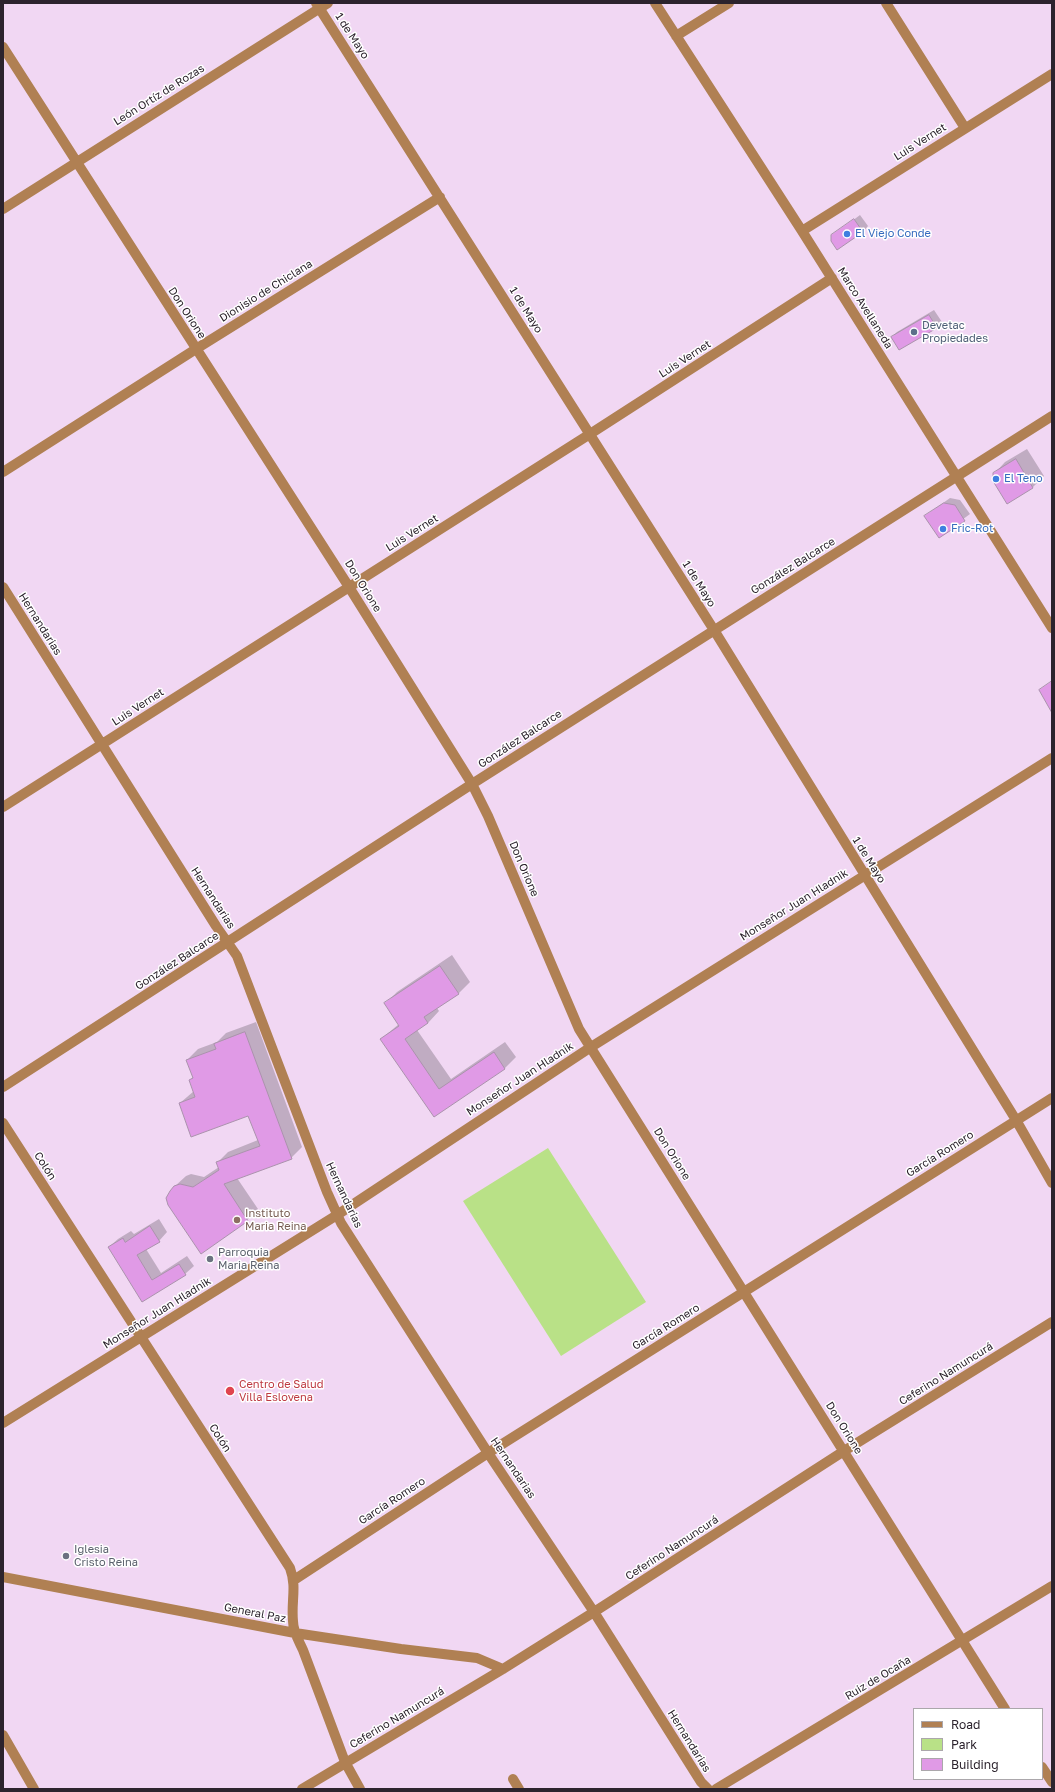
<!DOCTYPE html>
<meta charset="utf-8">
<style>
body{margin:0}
#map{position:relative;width:1055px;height:1792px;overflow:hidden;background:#f1d7f3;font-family:"Golos Text",sans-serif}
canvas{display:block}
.frame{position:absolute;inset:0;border:4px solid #2c232d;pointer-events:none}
.legend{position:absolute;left:913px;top:1708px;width:130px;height:72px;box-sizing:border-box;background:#fff;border:1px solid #aba7ab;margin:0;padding:5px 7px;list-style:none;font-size:12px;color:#2c232d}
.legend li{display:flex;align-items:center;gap:8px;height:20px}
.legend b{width:20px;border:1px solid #aba7ab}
</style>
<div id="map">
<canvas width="1055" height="1792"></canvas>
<div class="frame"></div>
<ul class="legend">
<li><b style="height:5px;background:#b08053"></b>Road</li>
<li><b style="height:11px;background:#b9e187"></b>Park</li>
<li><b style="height:11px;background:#e09ae6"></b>Building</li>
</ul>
</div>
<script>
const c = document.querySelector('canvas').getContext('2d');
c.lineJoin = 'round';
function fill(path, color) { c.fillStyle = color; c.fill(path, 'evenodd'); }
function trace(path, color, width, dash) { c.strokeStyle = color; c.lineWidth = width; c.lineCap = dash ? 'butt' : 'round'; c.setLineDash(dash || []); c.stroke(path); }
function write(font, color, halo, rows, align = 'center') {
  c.font = font + ' "Golos Text",sans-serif'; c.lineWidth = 3; c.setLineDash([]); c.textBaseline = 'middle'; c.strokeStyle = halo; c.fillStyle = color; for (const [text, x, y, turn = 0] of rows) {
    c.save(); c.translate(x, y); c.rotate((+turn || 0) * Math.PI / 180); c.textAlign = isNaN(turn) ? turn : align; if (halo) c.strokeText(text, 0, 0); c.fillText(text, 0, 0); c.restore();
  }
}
const green = new Path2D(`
 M 548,1148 L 646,1302 L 561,1356 L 463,1201 Z`);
const shadow = new Path2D(`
 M 860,215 L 868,226 L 863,232 L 832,236 Z
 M 934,310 L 942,322 L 936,327 L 892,337 L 897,332 Z
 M 1027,449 L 1044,476 L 1033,487 L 1007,502 L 994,474 L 1005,462 Z
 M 950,498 L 960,500 L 970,514 L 939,537 L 925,516 Z
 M 452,955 L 470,982 L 459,993 L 437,1008 L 439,1011 L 428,1023 L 417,1030 L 451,1079 L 505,1042 L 516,1057 L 505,1068 L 434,1116 L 381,1039 L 399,1024 L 385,1004 L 397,992 Z
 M 256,1022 L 302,1147 L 291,1158 L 237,1178 L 258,1209 L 247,1220 L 174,1187 L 186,1176 L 191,1174 L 204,1177 L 219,1167 L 217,1163 L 228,1152 L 258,1140 L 249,1115 L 180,1103 L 194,1091 L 190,1080 L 193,1077 L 187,1060 L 198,1049 L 217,1042 L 226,1033 Z
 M 159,1219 L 167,1232 L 159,1241 L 146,1249 L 161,1273 L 187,1256 L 194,1266 L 185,1274 L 143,1300 L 109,1247 L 118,1239 L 131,1231 L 134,1234 Z`);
const building = new Path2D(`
 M 854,219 L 863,232 L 837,250 L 831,241 L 831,235 Z
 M 929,315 L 937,328 L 899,350 L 891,337 Z
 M 1016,459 L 1033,488 L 1007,504 L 993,481 L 993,473 Z
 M 944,503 L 955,505 L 965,521 L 939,538 L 924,516 Z
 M 1052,681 L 1052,713 L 1039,690 Z
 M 440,966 L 459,994 L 424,1017 L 428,1023 L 405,1039 L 439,1089 L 494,1052 L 505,1069 L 434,1117 L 380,1039 L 399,1026 L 384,1003 Z
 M 245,1032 L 292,1159 L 224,1184 L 248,1221 L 201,1254 L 168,1205 L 166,1198 L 170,1191 L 174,1186 L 180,1184 L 193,1187 L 219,1170 L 216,1162 L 260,1146 L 248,1116 L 191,1137 L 179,1103 L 195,1097 L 189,1080 L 193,1078 L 186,1060 L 216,1049 L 214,1044 Z
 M 150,1226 L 160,1242 L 137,1255 L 152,1280 L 179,1264 L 186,1275 L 142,1302 L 108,1247 L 123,1238 L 125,1242 Z`);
const minor = new Path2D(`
 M 316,3 L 714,630 L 1016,1120 L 1052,1183
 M 655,3 L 802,231 L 1052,628
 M 886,3 L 965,128
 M 676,36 L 729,3
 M 3,47 L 349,587 L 472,784 L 488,816 L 579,1029 L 1005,1709
 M 3,209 L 328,3
 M 802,231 L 1052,74
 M 3,472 L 196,349 L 440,197
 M 3,587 L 216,926 L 237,956 L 327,1192 L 341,1223 L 488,1453 L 594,1612 L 701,1782 L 708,1789
 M 3,807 L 590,434 L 832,278
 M 3,1087 L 472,784 L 1052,416
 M 3,1123 L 290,1568 C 297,1587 291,1601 293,1621 C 293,1632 299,1641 303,1650 L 345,1762 L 360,1789
 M 3,1423 L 337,1215 L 591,1047 L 1052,758
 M 3,1577 L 295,1633 L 401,1649 L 477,1658 L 503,1669
 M 294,1580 L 488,1453 L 1052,1098
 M 3,1735 L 34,1789
 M 1042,1767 L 1052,1782
 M 513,1779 L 519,1789
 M 302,1789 L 503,1669 L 594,1612 L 844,1451 L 1052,1322
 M 716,1789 L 1052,1586`);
const markers = [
 [847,234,4,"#3f7fe0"],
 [914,332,4,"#5c6f8a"],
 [996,479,4,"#3f7fe0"],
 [943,529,4,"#3f7fe0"],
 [237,1220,4,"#8d6e63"],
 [210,1259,4,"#6b7280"],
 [230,1391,5,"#e0444e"],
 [66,1556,4,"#6b7280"]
];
const streetNames = [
 ["1 de Mayo",352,36,57],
 ["León Ortíz de Rozas",159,95,-32],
 ["Luis Vernet",920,142,-32],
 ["Dionisio de Chiclana",266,291,-32],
 ["Marco Avellaneda",865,308,58],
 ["1 de Mayo",526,310,58],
 ["Don Orione",187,313,57],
 ["Luis Vernet",685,359,-33],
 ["Luis Vernet",412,533,-32],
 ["González Balcarce",793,566,-32],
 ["1 de Mayo",699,584,58],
 ["Don Orione",363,586,58],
 ["Hernandarias",40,624,58],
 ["Luis Vernet",138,707,-33],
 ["González Balcarce",520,739,-33],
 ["1 de Mayo",869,860,58],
 ["Don Orione",524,869,67],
 ["Hernandarias",213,898,57],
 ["Monseñor Juan Hladnik",794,905,-32],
 ["González Balcarce",177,961,-33],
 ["Monseñor Juan Hladnik",520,1079,-33],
 ["Don Orione",672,1154,58],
 ["García Romero",940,1154,-32],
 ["Colón",45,1166,57],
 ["Hernandarias",344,1195,65],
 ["Monseñor Juan Hladnik",157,1313,-32],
 ["García Romero",666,1327,-32],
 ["Ceferino Namuncurá",946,1374,-32],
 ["Don Orione",844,1428,58],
 ["Colón",220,1438,57],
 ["Hernandarias",513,1468,56],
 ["García Romero",392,1501,-33],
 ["Ceferino Namuncurá",672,1548,-33],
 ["General Paz",255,1613,11],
 ["Ruiz de Ocaña",878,1678,-31],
 ["Ceferino Namuncurá",397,1718,-31],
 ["Hernandarias",689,1741,58]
];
const shopNames = [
 ["El Viejo Conde",855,234],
 ["El Teno",1004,479],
 ["Fric-Rot",951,529]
];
const serviceNames = [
 ["Devetac",922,326],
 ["Propiedades",922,339]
];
const educationNames = [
 ["Instituto",245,1214],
 ["Maria Reina",245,1227]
];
const worshipNames = [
 ["Parroquia",218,1253],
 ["Maria Reina",218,1266],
 ["Iglesia",74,1550],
 ["Cristo Reina",74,1563]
];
const healthNames = [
 ["Centro de Salud",239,1385],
 ["Villa Eslovena",239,1398]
];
fill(green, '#b9e187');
fill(shadow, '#0003');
fill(building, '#e09ae6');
trace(building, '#aa92ac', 1);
trace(minor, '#b08053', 10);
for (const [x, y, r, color] of markers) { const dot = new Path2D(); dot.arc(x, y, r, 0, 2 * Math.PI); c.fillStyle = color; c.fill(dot); trace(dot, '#fff', 1.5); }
write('11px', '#2c232d', '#fff', streetNames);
write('11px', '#366cbe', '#fff', shopNames, 'left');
write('11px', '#4e5e75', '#fff', serviceNames, 'left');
write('11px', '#785e54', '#fff', educationNames, 'left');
write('11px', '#5b616d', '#fff', worshipNames, 'left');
write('11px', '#be3a42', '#fff', healthNames, 'left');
</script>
